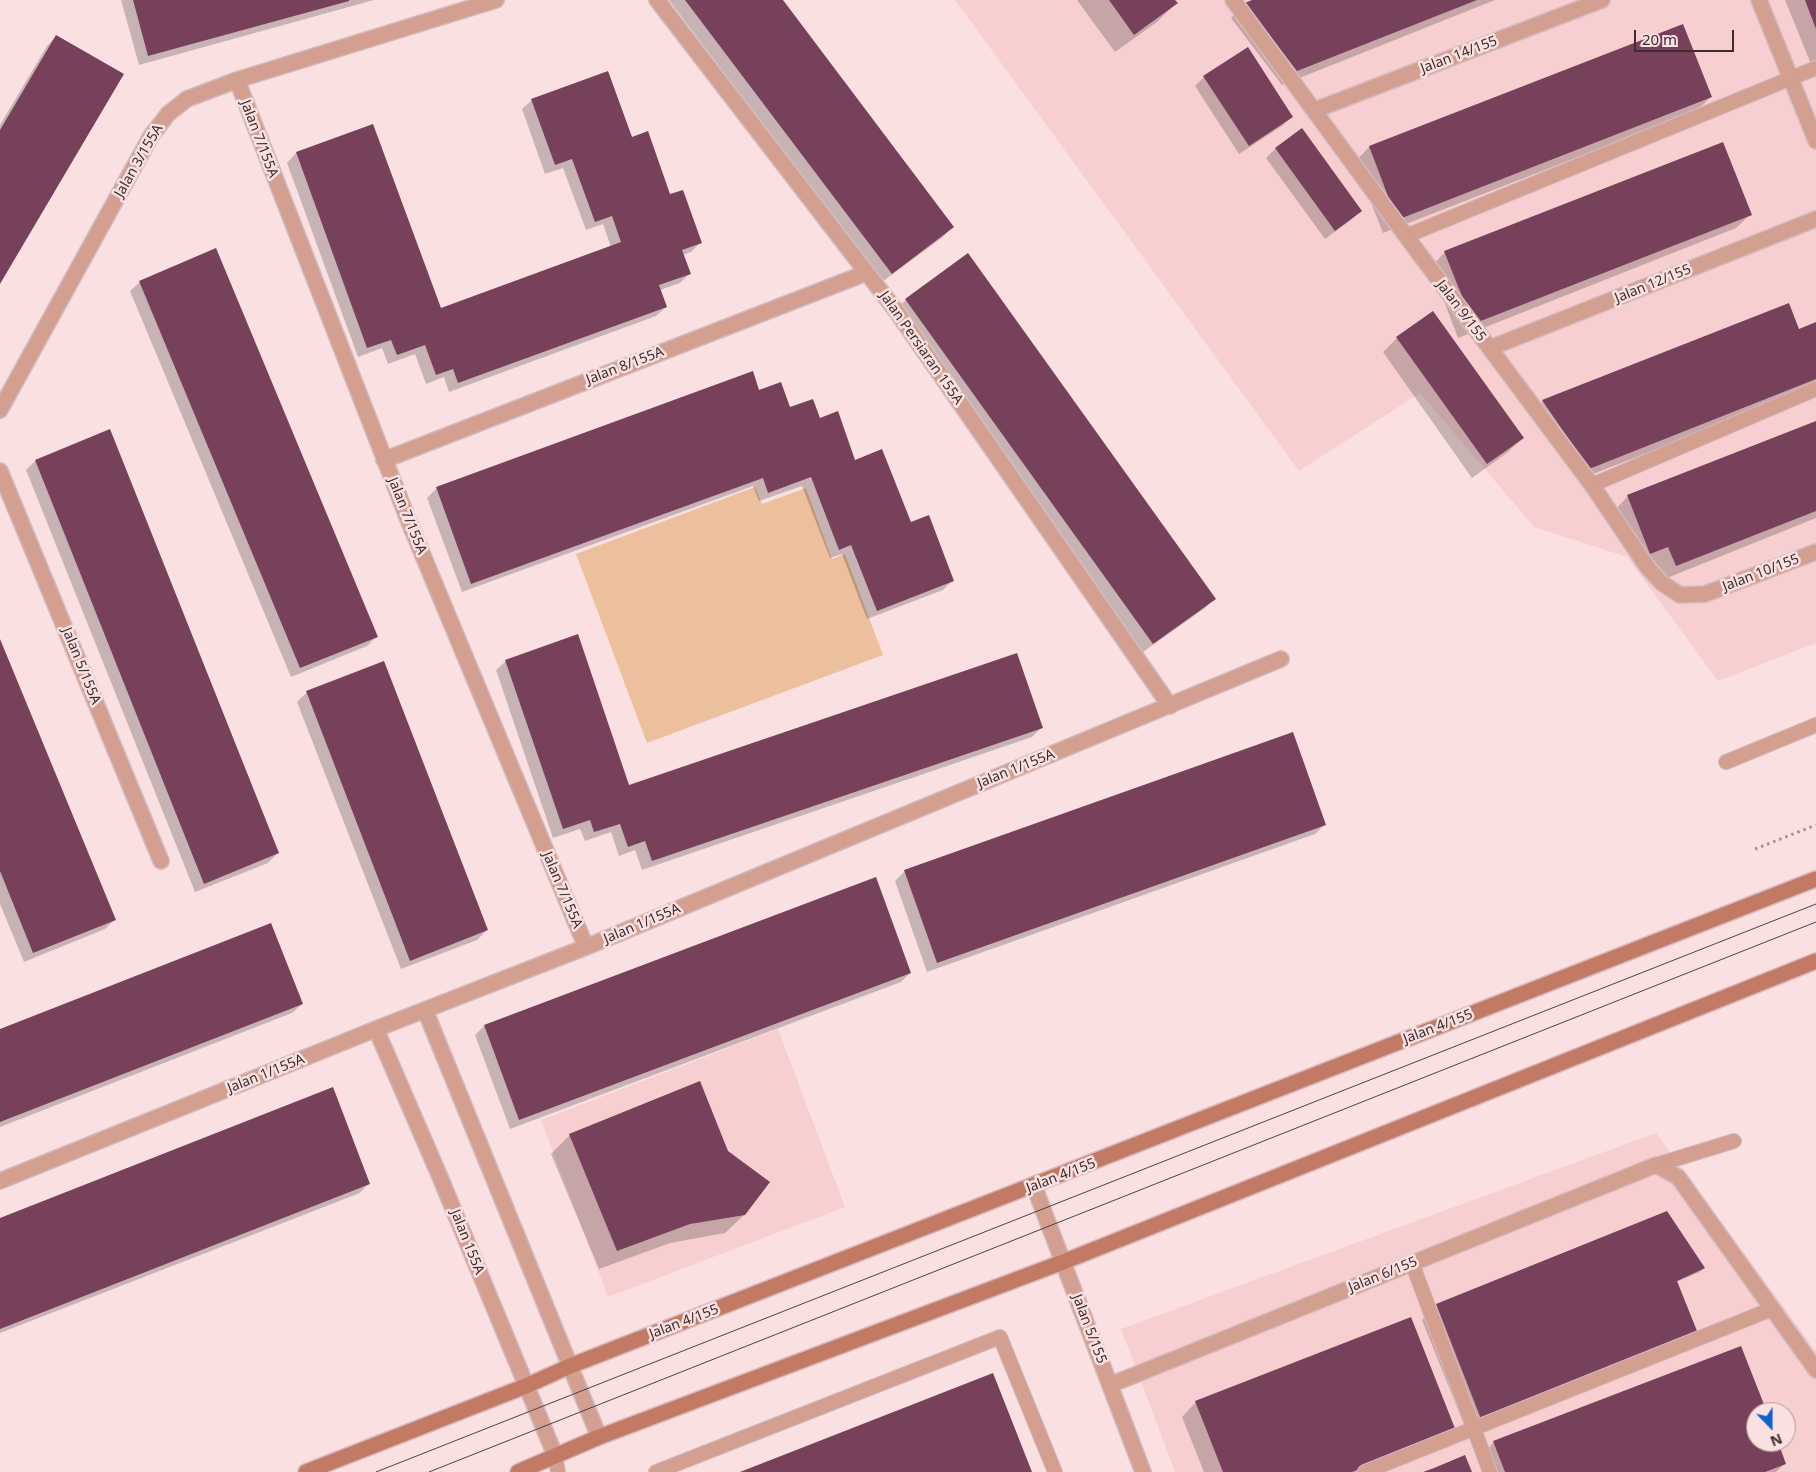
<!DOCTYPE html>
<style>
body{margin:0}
#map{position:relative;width:1816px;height:1472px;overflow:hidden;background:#fbe0e2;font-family:"Noto Sans",sans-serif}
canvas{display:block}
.north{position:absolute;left:1746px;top:1402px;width:50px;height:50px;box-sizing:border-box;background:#fbe0e2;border:1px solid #ae989a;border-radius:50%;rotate:158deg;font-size:14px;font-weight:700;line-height:20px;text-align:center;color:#3a2d2e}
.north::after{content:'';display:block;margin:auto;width:18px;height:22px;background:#0a62cb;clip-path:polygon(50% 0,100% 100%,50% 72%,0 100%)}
.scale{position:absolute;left:1634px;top:30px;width:100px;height:22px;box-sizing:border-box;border:2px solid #3a2d2e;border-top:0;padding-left:6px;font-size:15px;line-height:18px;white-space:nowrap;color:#3a2d2e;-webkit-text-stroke:4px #fbe0e2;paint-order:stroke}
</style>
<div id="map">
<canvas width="1816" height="1472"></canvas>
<div class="north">N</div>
<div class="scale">20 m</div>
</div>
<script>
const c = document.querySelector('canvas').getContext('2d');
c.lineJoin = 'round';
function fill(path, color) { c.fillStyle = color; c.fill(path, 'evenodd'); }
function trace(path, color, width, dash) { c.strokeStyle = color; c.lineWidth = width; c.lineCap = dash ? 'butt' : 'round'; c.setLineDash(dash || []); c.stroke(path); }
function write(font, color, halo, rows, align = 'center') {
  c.font = font + ' "Noto Sans",sans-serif'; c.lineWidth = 5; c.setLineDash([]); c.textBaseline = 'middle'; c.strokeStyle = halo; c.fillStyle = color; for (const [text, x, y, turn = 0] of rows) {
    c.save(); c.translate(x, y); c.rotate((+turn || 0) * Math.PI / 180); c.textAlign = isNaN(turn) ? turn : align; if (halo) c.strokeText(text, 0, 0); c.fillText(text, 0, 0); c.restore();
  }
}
const built = new Path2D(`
 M 955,0 L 1816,0 L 1816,643 L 1718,681 L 1627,557 L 1534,527 L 1420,393 L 1299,471 Z
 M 778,1029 L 845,1207 L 608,1297 L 541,1120 Z
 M 1656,1133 L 1816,1351 L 1816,1472 L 1175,1472 L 1121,1329 ZM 1756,1412 L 1786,1412 L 1786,1442 L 1756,1442 Z`);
const green = new Path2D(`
 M 755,487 L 762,504 L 806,488 L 832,559 L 845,554 L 883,655 L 647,743 L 576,554 Z`);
const shadow = new Path2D(`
 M 121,0 L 374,0 L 139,65 Z
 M 669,0 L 781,0 L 952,227 L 943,237 L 882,282 Z
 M 1077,0 L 1174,0 L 1176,3 L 1157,22 L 1115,52 Z
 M 1256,0 L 1495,0 L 1282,85 L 1231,18 L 1245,4 Z
 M 1785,0 L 1816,0 L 1816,68 L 1813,69 Z
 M 1682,26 L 1711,97 L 1696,111 L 1383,233 L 1355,162 L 1369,147 Z
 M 56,36 L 0,282 L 0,125 L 47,46 Z
 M 1204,77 L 1292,116 L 1282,126 L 1239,154 L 1195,86 Z
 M 532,100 L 632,139 L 701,242 L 691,252 L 683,255 L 690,273 L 680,283 L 660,290 L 666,307 L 656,316 L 449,392 L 444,377 L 426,384 L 415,354 L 388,364 L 382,348 L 358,357 L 287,163 L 296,153 L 373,125 L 440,309 L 611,247 L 603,224 L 586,230 L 563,168 L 545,174 L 522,109 Z
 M 1275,149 L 1361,211 L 1351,220 L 1325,239 L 1266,158 Z
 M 1751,214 L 1736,228 L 1458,338 L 1431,267 L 1445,252 Z
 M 140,282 L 377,636 L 367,646 L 291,677 L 130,291 Z
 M 906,300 L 1214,598 L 1205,608 L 1143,652 L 896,309 Z
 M 1816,324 L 1816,381 L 1803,393 L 1585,477 L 1538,406 L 1543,401 L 1571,389 L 1798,330 Z
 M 1397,338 L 1522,438 L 1508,452 L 1472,478 L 1383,352 Z
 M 758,392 L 789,408 L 819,419 L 910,524 L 952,581 L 943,590 L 867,619 L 842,554 L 830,558 L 802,486 L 759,501 L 753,486 L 462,592 L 427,498 L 437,488 Z
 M 1816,422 L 1816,518 L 1662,580 L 1654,560 L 1636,567 L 1614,511 L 1628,496 Z
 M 109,431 L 278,853 L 268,863 L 195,892 L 26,470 L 35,461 Z
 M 0,642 L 114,920 L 105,929 L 24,962 L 0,904 Z
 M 506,661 L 628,787 L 1042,727 L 1032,737 L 642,870 L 635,850 L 619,856 L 611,832 L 585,841 L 580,829 L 553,838 L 496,670 Z
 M 307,692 L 487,930 L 477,940 L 401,969 L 297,702 Z
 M 1292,733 L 1325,824 L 1315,834 L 927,972 L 895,881 L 904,872 Z
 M 875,879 L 910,973 L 901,982 L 510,1129 L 475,1035 L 484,1026 Z
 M 302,1004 L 292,1013 L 0,1127 L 0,1031 Z
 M 699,1082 L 745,1214 L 725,1233 L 670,1243 L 599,1269 L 551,1154 L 570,1135 Z
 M 369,1183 L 360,1193 L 0,1333 L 0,1219 Z
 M 1667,1213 L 1704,1268 L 1700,1272 L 1676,1282 L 1469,1437 L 1422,1320 L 1436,1305 Z
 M 1740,1347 L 1765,1412 L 1756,1412 L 1756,1442 L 1777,1442 L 1785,1463 L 1776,1472 L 1486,1472 L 1480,1457 L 1494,1442 Z
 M 1196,1402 L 1371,1472 L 1204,1472 L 1182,1417 Z`);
const building = new Path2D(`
 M 133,0 L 349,0 L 349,1 L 148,56 Z
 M 685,0 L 783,0 L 954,227 L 892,274 Z
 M 1109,0 L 1175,0 L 1178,3 L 1134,35 Z
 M 1252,0 L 1477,0 L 1297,71 L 1245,3 Z
 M 1805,0 L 1816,0 L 1816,29 L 1814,24 Z
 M 1683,24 L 1712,97 L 1397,220 L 1369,146 Z
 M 56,35 L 124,74 L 0,284 L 0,130 Z
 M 1248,47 L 1293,117 L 1249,146 L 1203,76 Z
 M 608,71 L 632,137 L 648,131 L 670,194 L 683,190 L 702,243 L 682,250 L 691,274 L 659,285 L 667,307 L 458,383 L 453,369 L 436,375 L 425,345 L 397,355 L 391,340 L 367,348 L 296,152 L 373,124 L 441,308 L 621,242 L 612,216 L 595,222 L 572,159 L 555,165 L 531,99 Z
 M 1302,128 L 1362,211 L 1335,231 L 1275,148 Z
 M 1723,142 L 1752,215 L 1473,324 L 1444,251 Z
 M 216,248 L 378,637 L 300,668 L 139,281 Z
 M 968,253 L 1216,599 L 1153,644 L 905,299 Z
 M 1789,303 L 1799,329 L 1816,322 L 1816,379 L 1589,469 L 1542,400 Z
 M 1433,311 L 1524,438 L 1487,464 L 1396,337 Z
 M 753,371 L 759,390 L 781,382 L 790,407 L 813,399 L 820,418 L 838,411 L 855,460 L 882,449 L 911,522 L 929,515 L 954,581 L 877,611 L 851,545 L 839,550 L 811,477 L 768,493 L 763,478 L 471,584 L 436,487 Z
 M 1816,421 L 1816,511 L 1676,566 L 1668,547 L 1650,554 L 1627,495 Z
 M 110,429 L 279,853 L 204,884 L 35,460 Z
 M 578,634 L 629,785 L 1017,653 L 1043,728 L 652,861 L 645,841 L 628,847 L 620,824 L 594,832 L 590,820 L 563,829 L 505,660 Z
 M 0,639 L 116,920 L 33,953 L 0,871 Z
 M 384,661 L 488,930 L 410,961 L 306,691 Z
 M 1293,732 L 1326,825 L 937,963 L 904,870 Z
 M 876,877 L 911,973 L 519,1120 L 484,1025 Z
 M 271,923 L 303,1004 L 0,1122 L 0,1029 Z
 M 700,1081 L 728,1151 L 770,1182 L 745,1215 L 690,1224 L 617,1251 L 569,1134 Z
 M 333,1087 L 370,1184 L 0,1329 L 0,1218 Z
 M 1667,1211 L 1705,1268 L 1677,1281 L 1699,1336 L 1483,1424 L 1436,1304 Z
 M 1411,1317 L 1456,1431 L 1352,1472 L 1223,1472 L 1195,1401 Z
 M 1741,1346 L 1767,1412 L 1756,1412 L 1756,1442 L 1778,1442 L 1786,1464 L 1765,1472 L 1505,1472 L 1493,1441 Z
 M 993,1373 L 1032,1472 L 740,1472 Z
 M 1465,1455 L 1472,1472 L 1423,1472 L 1434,1468 Z`);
const path = new Path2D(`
 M 1755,849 L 1816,825`);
const lane = new Path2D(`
 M 1406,236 L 1816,68
 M 1592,485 L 1816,389
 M 1726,762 L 1816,725
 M 1656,1165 L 1734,1141
 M 1412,1263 L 1490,1472
 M 555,1455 L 558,1472
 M 656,1472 L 1000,1337 L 1055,1472
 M 1365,1472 L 1772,1309`);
const street = new Path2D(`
 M 657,0 L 897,312 L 1170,706
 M 1233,0 L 1406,236 L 1592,485 L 1648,568 L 1662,583 L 1680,595 L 1705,594 L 1816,552
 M 1759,0 L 1816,141
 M 237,80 L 409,522 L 586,947
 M 1315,110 L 1602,0
 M 1490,348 L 1816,219
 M 0,410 L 151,136 L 168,114 L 187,99 L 237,80 L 496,0
 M 384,460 L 866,273
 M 0,471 L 161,861
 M 425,1010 L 599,1437
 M 376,1029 L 440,1177 L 555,1455
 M 0,1181 L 376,1029 L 586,947 L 1281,659
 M 1034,1186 L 1143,1472
 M 1110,1385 L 1656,1165 L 1678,1177 L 1816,1370`);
const secondary = new Path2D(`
 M 306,1472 L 526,1386 L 570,1366 L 1816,879
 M 518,1472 L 599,1437 L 1063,1262 L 1816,961`);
const tram = new Path2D(`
 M 376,1472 L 1816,904
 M 429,1472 L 1816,922`);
const streetNames = [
 ["Jalan 14/155",1459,55,-21],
 ["Jalan 7/155A",259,139,69],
 ["Jalan 3/155A",139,161,-60],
 ["Jalan 12/155",1653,284,-22],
 ["Jalan 9/155",1461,311,53],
 ["Jalan Persiaran 155A",921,348,55],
 ["Jalan 8/155A",625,366,-21],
 ["Jalan 7/155A",407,516,68],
 ["Jalan 10/155",1761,573,-21],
 ["Jalan 5/155A",81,666,68],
 ["Jalan 1/155A",1016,769,-22],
 ["Jalan 7/155A",562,890,67],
 ["Jalan 1/155A",642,924,-23],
 ["Jalan 4/155",1438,1027,-21],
 ["Jalan 1/155A",266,1074,-22],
 ["Jalan 4/155",1061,1176,-21],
 ["Jalan 155A",467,1242,68],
 ["Jalan 6/155",1383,1275,-22],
 ["Jalan 4/155",684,1322,-21],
 ["Jalan 5/155",1089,1329,69]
];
fill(built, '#f8cfd1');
fill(green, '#ecc09c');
fill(shadow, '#0003');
fill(building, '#77405b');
trace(lane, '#d4bcbe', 16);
trace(street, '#d4bcbe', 18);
trace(secondary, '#d4bcbe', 18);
trace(path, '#a59092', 3, [2.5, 4]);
trace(lane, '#d29f90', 14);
trace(street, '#d29f90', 15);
trace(secondary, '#c37a64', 15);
trace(tram, '#4f4142', 1);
write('14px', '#3a2d2e', '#fbe0e2', streetNames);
</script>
